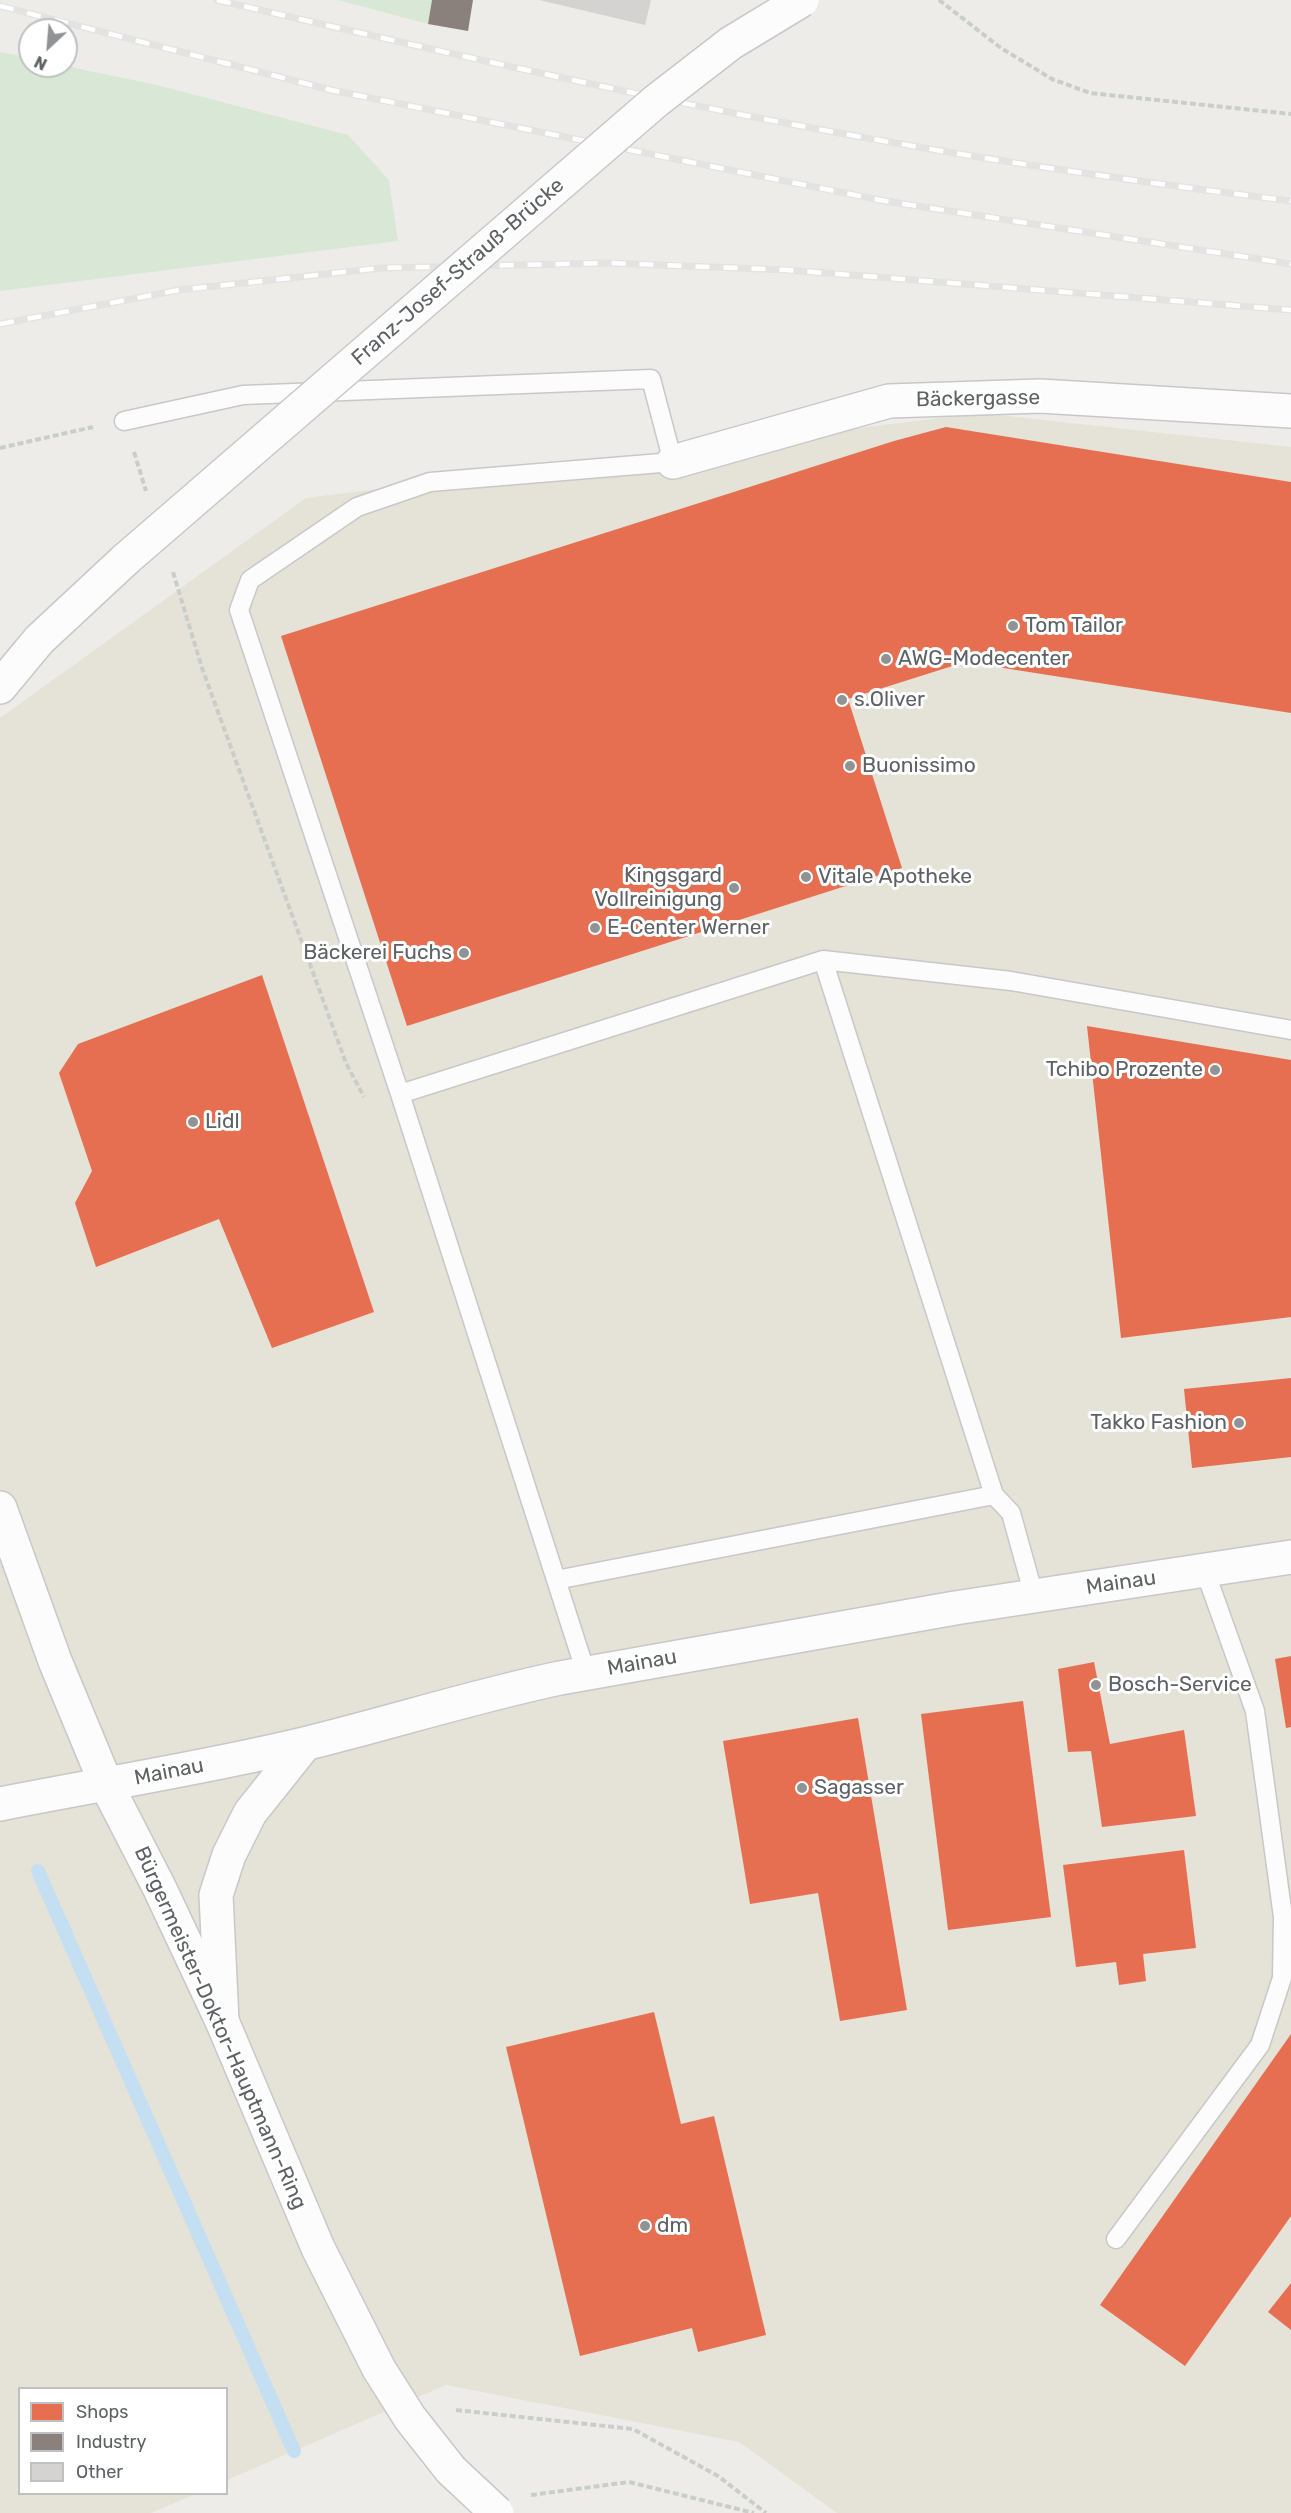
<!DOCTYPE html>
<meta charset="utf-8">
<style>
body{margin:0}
#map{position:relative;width:1291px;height:2513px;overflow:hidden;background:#edece9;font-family:Rubik,sans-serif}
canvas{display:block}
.legend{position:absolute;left:18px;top:2387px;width:210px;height:108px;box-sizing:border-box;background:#fff;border:2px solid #bfc0c1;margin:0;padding:8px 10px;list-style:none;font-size:18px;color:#5e6265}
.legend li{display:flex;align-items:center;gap:12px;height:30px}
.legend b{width:30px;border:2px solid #bfc0c1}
.north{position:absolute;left:18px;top:18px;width:60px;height:60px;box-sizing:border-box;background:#fff;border:2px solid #bfc0c1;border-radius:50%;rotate:206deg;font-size:16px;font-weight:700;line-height:24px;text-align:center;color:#5e6265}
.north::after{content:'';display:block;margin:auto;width:21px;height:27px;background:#909293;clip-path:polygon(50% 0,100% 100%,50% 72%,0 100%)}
</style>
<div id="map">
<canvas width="1291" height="2513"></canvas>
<ul class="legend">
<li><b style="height:16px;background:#e76f51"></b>Shops</li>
<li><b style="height:16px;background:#8a817c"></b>Industry</li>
<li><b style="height:16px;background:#d4d3d1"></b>Other</li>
</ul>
<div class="north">N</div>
</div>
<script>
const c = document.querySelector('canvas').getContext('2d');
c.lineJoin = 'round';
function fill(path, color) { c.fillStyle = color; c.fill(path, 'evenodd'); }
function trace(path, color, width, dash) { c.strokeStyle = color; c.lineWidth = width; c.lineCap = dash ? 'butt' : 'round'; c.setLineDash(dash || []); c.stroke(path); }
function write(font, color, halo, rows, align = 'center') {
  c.font = font + ' Rubik,sans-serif'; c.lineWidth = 6; c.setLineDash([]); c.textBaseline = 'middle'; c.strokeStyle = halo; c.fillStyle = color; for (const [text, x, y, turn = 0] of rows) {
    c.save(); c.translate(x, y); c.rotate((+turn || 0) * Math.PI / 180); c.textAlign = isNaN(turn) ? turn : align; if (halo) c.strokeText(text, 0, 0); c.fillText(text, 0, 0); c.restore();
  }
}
const commercial = new Path2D(`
 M 979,413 L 1291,447 L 1291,2513 L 837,2513 L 739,2442 L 446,2385 L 227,2480 L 226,2388 L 20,2388 L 20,2494 L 196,2494 L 151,2513 L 0,2513 L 0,718 L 306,498 Z`);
const green = new Path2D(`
 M 338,0 L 432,0 L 428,24 Z
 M 0,52 L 30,58 L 30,66 L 66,66 L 161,86 L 348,135 L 389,180 L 398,241 L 0,291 Z`);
const shops = new Path2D(`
 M 946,427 L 1291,482 L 1291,713 L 965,662 L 848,699 L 902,868 L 407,1026 L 281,636 L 894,441 Z
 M 262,975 L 374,1312 L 272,1348 L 219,1219 L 96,1267 L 75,1203 L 92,1171 L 59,1073 L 78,1044 Z
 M 1087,1026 L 1291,1060 L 1291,1317 L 1121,1338 Z
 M 1291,1378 L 1291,1457 L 1192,1468 L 1184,1389 Z
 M 1291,1656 L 1291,1727 L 1286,1728 L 1275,1659 Z
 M 1094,1662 L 1110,1744 L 1184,1730 L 1196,1816 L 1102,1827 L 1091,1751 L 1068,1752 L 1058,1669 Z
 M 1023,1701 L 1051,1917 L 948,1930 L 921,1714 Z
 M 858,1718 L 907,2010 L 840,2021 L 818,1893 L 750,1904 L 723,1741 Z
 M 1184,1850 L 1196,1948 L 1143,1954 L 1146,1981 L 1119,1985 L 1116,1962 L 1076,1967 L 1063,1865 Z
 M 654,2012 L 681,2124 L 714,2116 L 766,2335 L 698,2352 L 692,2328 L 580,2356 L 506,2047 Z
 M 1291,2034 L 1291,2216 L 1185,2366 L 1100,2305 Z
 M 1291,2283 L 1291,2330 L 1268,2312 Z`);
const industry = new Path2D(`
 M 432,0 L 473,0 L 468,31 L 428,24 Z`);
const stream = new Path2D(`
 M 38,1871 L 294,2451`);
const building = new Path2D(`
 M 539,0 L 651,0 L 645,25 Z`);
const path = new Path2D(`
 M 939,0 L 1001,48 L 1052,79 L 1090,93 L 1291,114
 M 0,448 L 93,427
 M 134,452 L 146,491
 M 173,572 L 202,668 L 346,1063 L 364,1097
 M 456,2410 L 633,2429 L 718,2476 L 766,2513
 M 531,2495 L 629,2482 L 754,2513`);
const service = new Path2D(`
 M 124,421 L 243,395 L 651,379 L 673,462 L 430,482 L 357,507 L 250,580 L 239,610 L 400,1094 L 586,1673
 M 823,960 L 1011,981 L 1291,1030
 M 400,1094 L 823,960 L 994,1495 L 1011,1513 L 1034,1596
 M 556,1580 L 994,1495
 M 1116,2239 L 1260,2045 L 1282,1978 L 1283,1917 L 1255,1711 L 1205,1571`);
const minor = new Path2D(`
 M 673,462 L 889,401 L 1040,396 L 1291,411
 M 0,1804 C 101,1784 204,1768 304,1744 C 390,1723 474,1696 560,1678 L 955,1608 L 1291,1557
 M 222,2021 L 216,1895 L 229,1855 L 250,1813 L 305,1744`);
const tertiary = new Path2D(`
 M 0,687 L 39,640 L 126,559
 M 0,1508 L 55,1661 L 106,1784 L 159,1887 L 222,2021 L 318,2248 L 379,2369 L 410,2418 L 451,2470`);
const rail = new Path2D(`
 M 217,0 C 438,51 660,102 884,141 C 1019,165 1155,184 1291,201
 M 0,6 L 331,90 L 885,201 L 1291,264
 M 0,324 L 179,290 L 381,268 L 609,263 L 788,270 L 1291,310`);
const tertiaryBridge = new Path2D(`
 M 126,559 L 656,101 L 731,43 L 802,0
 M 451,2470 L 497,2513`);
const markers = [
 [1013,626,6,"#909293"],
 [886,659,6,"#909293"],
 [842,700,6,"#909293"],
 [850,766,6,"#909293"],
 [806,877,6,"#909293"],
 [734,888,6,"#909293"],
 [595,928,6,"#909293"],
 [464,953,6,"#909293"],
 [1215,1070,6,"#909293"],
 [193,1122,6,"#909293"],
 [1239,1423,6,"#909293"],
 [1096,1685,6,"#909293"],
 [802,1788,6,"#909293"],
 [645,2226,6,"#909293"]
];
const streetNames = [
 ["Franz-Josef-Strauß-Brücke",458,272,-41],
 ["Bäckergasse",978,399,-1],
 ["Mainau",1121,1583,-8],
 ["Mainau",642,1663,-10],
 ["Mainau",169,1772,-11],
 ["Bürgermeister-Doktor-Hauptmann-Ring",220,2028,66]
];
const poiNames = [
 ["Tom Tailor",1025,626],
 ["AWG-Modecenter",898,659],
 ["s.Oliver",854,700],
 ["Buonissimo",862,766],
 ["Kingsgard",722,876,"right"],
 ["Vollreinigung",722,900,"right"],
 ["Vitale Apotheke",818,877],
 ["E-Center Werner",607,928],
 ["Bäckerei Fuchs",452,953,"right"],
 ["Tchibo Prozente",1203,1070,"right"],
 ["Lidl",205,1122],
 ["Takko Fashion",1227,1423,"right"],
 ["Bosch-Service",1108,1685],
 ["Sagasser",814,1788],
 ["dm",657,2226]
];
fill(commercial, '#e5e2d7');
fill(green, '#d9e7d6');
fill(shops, '#e76f51');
fill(industry, '#8a817c');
trace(stream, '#c3dff1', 14);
fill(building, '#d4d3d1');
trace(service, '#c8c8c8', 21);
trace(minor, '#c8c8c8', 36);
trace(tertiary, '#c8c8c8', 36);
trace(path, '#cacecb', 4, [6, 3]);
trace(service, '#fcfcfc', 18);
trace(minor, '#fcfcfc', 33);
trace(tertiary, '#fcfcfc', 33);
trace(rail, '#e3e3e2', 7);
trace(rail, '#fff', 4.5, [14]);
trace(tertiaryBridge, '#c8c8c8', 36, []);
trace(tertiaryBridge, '#fcfcfc', 33);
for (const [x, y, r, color] of markers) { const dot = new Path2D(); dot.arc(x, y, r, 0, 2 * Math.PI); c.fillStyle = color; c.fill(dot); trace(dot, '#fff', 2); }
write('21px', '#5e6265', '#fff', streetNames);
write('21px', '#5e6265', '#fff', poiNames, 'left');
</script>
